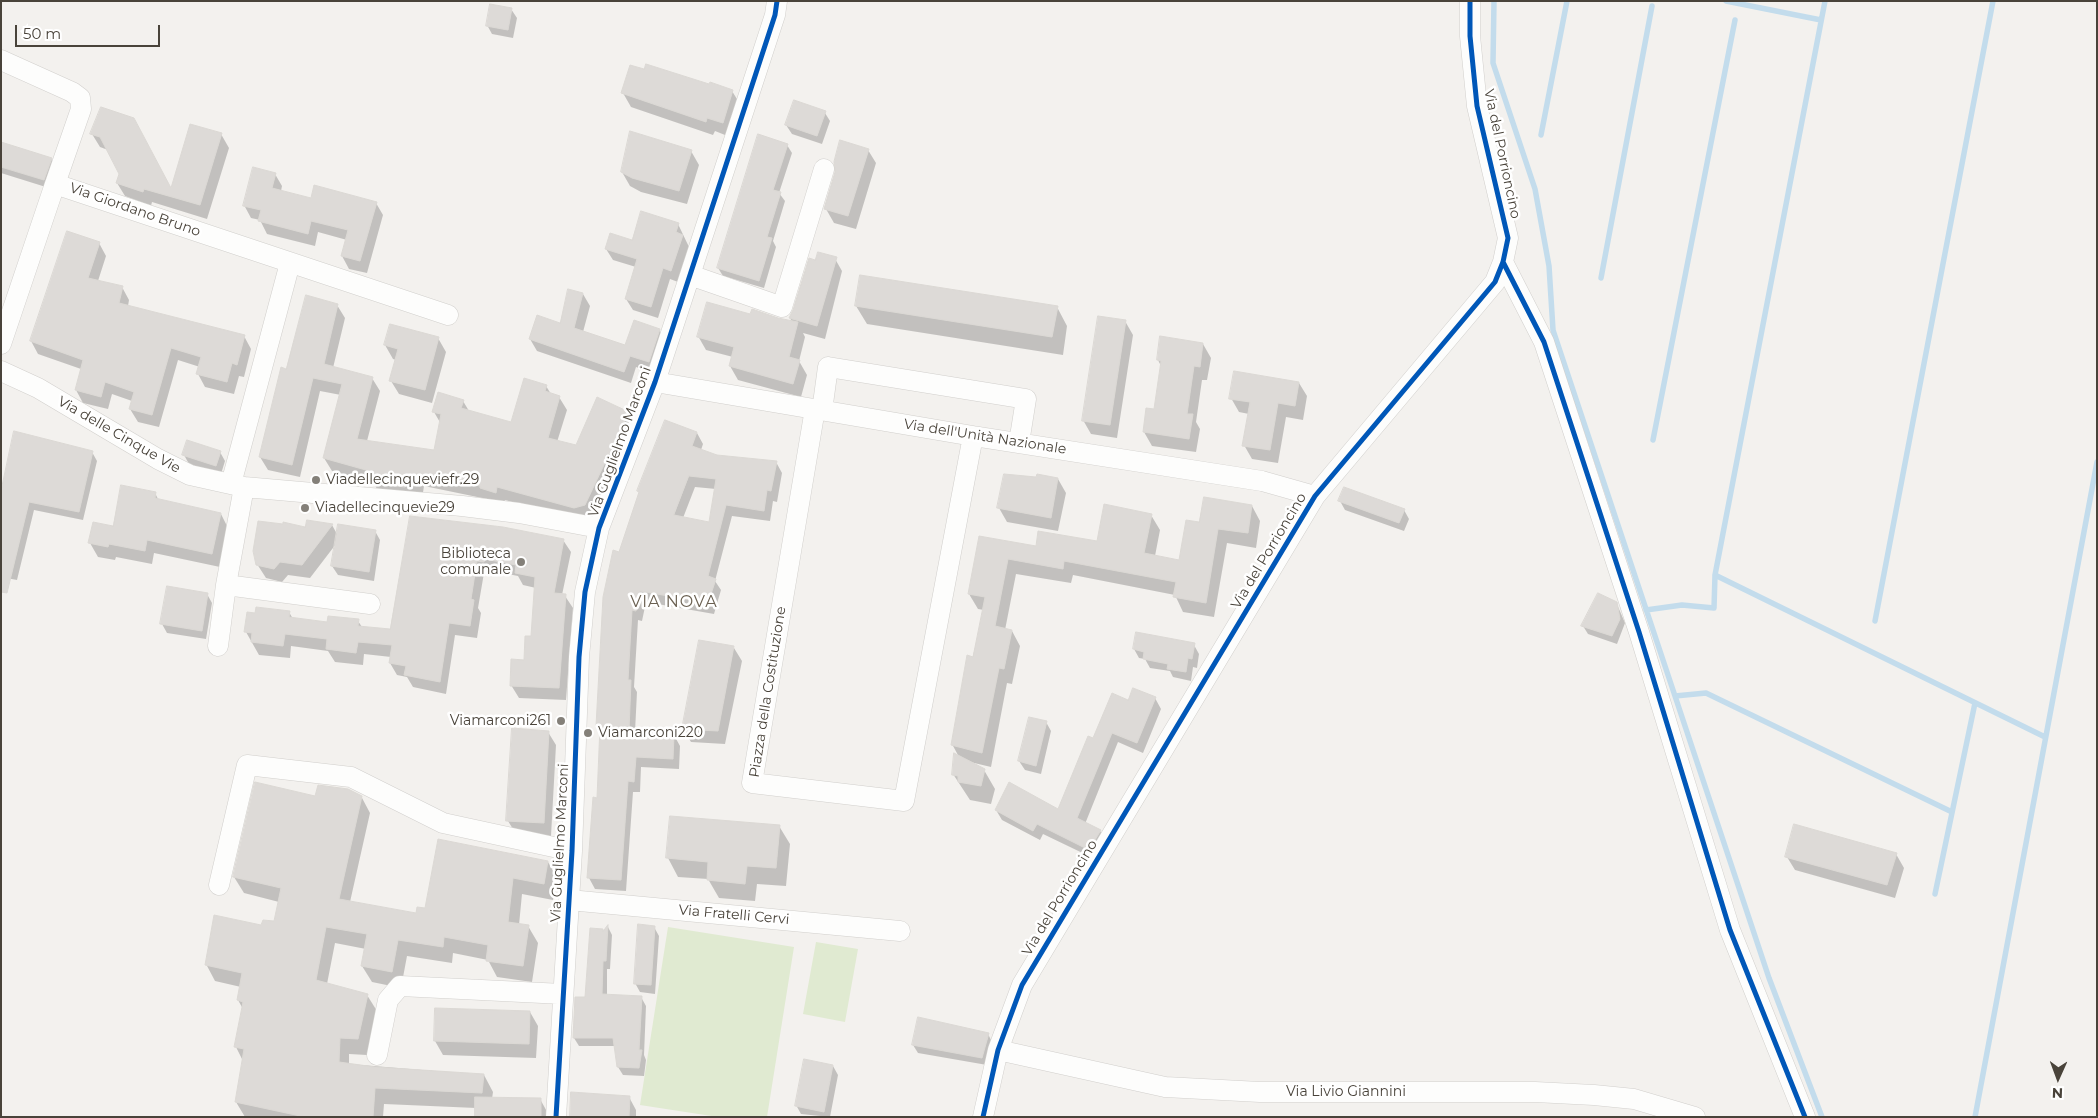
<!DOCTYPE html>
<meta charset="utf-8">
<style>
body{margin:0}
#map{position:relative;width:2098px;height:1118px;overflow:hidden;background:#f3f1ee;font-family:Montserrat,sans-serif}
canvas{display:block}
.frame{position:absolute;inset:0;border:2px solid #49433a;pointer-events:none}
.north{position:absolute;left:2033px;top:1053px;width:50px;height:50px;-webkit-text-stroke:4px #fff;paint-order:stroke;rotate:182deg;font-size:14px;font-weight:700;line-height:20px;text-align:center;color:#49433a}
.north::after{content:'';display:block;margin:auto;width:18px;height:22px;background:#49433a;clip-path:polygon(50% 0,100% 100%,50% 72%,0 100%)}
.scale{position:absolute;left:15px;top:25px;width:145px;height:22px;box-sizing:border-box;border:2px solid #49433a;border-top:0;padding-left:6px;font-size:15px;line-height:18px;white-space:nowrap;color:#49433a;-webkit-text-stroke:4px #fff;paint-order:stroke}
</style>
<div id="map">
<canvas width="2098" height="1118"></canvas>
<div class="frame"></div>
<div class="north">N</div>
<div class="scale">50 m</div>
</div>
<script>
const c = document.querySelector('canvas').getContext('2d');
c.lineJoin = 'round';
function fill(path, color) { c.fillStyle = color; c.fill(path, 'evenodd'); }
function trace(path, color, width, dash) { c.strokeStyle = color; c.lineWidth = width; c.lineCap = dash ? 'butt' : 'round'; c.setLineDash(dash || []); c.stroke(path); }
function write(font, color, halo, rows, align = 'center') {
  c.font = font + ' Montserrat,sans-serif'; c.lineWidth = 5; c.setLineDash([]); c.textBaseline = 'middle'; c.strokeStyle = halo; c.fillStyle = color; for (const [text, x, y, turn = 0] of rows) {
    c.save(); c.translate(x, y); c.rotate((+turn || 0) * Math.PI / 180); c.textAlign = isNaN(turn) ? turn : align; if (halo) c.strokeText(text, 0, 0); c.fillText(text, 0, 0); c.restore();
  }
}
const green = new Path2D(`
 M 668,927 L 794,947 L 767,1117 L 718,1117 L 640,1105 Z
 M 816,942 L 858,949 L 845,1022 L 803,1014 Z`);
const shadow = new Path2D(`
 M 511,9 L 517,18 L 513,38 L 492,34 L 487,25 Z
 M 710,86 L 732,91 L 740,104 L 730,137 L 715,131 L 713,135 L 631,107 L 623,93 Z
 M 101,108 L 171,190 L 221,134 L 229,148 L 207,219 L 152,202 L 151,206 L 125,196 L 117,183 L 121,174 L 108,150 L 100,147 L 92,134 Z
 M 825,113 L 830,121 L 822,144 L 792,134 L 786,125 Z
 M 1,143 L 51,159 L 56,168 L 49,188 L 1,173 Z
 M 787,145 L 792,153 L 779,193 L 785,201 L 773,241 L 776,247 L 764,288 L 723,276 L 718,268 Z
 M 868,150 L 876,163 L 856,229 L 834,223 L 826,209 L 837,173 Z
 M 691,151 L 699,165 L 687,204 L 641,192 L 630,186 L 622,172 Z
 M 275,174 L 282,186 L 281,191 L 312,199 L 376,203 L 383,215 L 367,273 L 349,269 L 342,256 L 347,240 L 318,232 L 315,246 L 267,234 L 260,220 L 251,218 L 244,205 Z
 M 678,224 L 689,247 L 678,282 L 670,279 L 658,318 L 633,310 L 626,299 L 636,267 L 613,260 L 606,249 Z
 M 99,243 L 106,256 L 98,281 L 122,287 L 129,300 L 128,306 L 244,336 L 251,349 L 244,377 L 239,376 L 234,394 L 205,387 L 198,374 L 200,367 L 178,360 L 159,427 L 138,422 L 130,409 L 132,401 L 112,394 L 108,409 L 83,403 L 76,390 L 81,369 L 38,354 L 31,341 Z
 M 834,257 L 842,271 L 825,339 L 803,333 L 805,337 L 799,361 L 807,375 L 801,397 L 738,380 L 730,366 L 733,357 L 706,350 L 698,336 L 751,315 L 792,322 L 790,318 L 816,261 Z
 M 583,294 L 590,306 L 583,332 L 626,347 L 659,330 L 666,342 L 656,374 L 636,367 L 631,383 L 537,351 L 530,339 L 561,325 Z
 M 337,305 L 345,318 L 333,368 L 372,378 L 380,391 L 367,441 L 435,451 L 441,424 L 434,412 L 463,401 L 469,411 L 512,423 L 546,386 L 551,394 L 559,397 L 567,410 L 557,442 L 576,447 L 628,413 L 636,426 L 592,518 L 582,521 L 505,500 L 503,506 L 489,501 L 487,499 L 424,486 L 422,499 L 381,496 L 373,482 L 332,471 L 324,458 L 341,395 L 320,391 L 300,477 L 268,470 L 260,457 L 287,370 Z
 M 856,306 L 1057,307 L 1067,326 L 1063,355 L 867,324 Z
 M 1125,321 L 1133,335 L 1117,438 L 1091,434 L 1083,420 Z
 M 438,338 L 446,352 L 432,403 L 399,394 L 391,381 L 396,360 L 393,359 L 385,345 Z
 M 1203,344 L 1211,358 L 1207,380 L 1202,380 L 1196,422 L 1200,429 L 1196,452 L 1152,446 L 1144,432 L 1155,410 L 1161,366 L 1158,360 Z
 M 1299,383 L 1307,396 L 1303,420 L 1286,417 L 1278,463 L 1252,459 L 1244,445 L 1249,414 L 1239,412 L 1231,398 Z
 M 666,422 L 697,433 L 703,444 L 701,450 L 717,456 L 776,462 L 782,473 L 777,502 L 773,501 L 770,521 L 732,516 L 715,581 L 721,590 L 714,614 L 646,602 L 642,621 L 638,620 L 634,687 L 637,692 L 635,732 L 674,735 L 680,746 L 679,769 L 641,767 L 640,792 L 633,792 L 626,891 L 595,889 L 589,878 L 598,799 L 601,732 L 597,725 L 620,553 ZM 695,487 L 716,489 L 710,524 L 683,518 Z
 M 92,452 L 97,461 L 83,520 L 34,510 L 17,580 L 1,577 L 1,502 Z
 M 220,452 L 225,461 L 221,474 L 189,464 L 184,455 Z
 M 1022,476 L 1058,479 L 1066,493 L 1058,531 L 1007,522 L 999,508 Z
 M 155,493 L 159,501 L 221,514 L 228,528 L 220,567 L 154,553 L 152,564 L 116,557 L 115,560 L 98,557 L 90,543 L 114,527 Z
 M 1340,501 L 1404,510 L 1409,519 L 1404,531 L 1345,510 Z
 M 1252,506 L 1260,521 L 1256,548 L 1227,543 L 1214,617 L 1183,612 L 1175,595 L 1073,575 L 1071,583 L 1016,574 L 1005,630 L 1012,631 L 1020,646 L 1012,684 L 1007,683 L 991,767 L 970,762 L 984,770 L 995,789 L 991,804 L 970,800 L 953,774 L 959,757 L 952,744 L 984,610 L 978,609 L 969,594 L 980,537 L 1037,548 L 1098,543 L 1151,515 L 1160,530 L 1155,556 L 1180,562 L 1200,524 Z
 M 411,517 L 563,540 L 571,552 L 562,595 L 565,596 L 573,608 L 566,700 L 519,698 L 511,685 L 525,661 L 533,638 L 536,588 L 523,585 L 518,576 L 492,571 L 491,574 L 484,573 L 478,608 L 481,613 L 477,638 L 455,635 L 446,694 L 413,687 L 407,677 L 397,675 L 390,663 L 391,657 L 364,654 L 363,665 L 335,662 L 328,651 L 291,646 L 290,658 L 259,655 L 246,632 L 289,612 L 293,619 L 328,623 L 358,621 L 362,627 L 391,630 Z
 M 332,525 L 337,534 L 375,531 L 380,540 L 374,581 L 338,575 L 332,566 L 336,544 L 310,578 L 288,575 L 282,582 L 266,578 L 257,564 L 306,529 Z
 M 207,594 L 212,603 L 206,639 L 167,633 L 162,624 Z
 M 1616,602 L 1625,623 L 1617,644 L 1588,634 L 1583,626 Z
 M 1194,645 L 1199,654 L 1197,668 L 1193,667 L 1191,681 L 1173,677 L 1170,671 L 1150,668 L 1145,659 L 1139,658 L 1134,649 Z
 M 734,648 L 742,661 L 725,744 L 691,742 L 683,729 Z
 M 1155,698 L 1161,709 L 1143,753 L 1118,742 L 1085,824 L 1100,831 L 1106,841 L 1095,859 L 1043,834 L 1040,840 L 1002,820 L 996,810 L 1059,811 L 1094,740 L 1129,702 Z
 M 1046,722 L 1051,731 L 1041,774 L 1025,770 L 1019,761 Z
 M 548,732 L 556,745 L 551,836 L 516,834 L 508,821 Z
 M 361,796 L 370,813 L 350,902 L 417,914 L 548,862 L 557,878 L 553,900 L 522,894 L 519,925 L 528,926 L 538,943 L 532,982 L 497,977 L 488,960 L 453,953 L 452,963 L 407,956 L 401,988 L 372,982 L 362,966 L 366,949 L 335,943 L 327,984 L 367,995 L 377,1011 L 367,1055 L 349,1054 L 349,1064 L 484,1075 L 493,1092 L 492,1099 L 540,1099 L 550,1117 L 477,1117 L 476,1108 L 384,1104 L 383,1117 L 245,1117 L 236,1102 L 243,1061 L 236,1047 L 243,1009 L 238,1000 L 241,987 L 215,981 L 206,964 L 262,927 L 275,922 L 279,902 L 244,893 L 234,877 L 316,798 Z
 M 671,817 L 779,826 L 790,844 L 786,886 L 757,884 L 755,901 L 719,898 L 708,879 L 678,877 L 668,858 Z
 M 1896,854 L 1904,868 L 1895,898 L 1795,870 L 1787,857 Z
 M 608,927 L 612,935 L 610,969 L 607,969 L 607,996 L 641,997 L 646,1006 L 644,1055 L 646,1060 L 644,1076 L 623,1075 L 618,1067 L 615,1046 L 579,1046 L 574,1038 L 603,932 Z
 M 654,927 L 659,936 L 655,994 L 640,992 L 635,983 Z
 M 530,1012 L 538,1026 L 536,1058 L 443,1055 L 435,1041 Z
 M 988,1034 L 992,1042 L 987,1065 L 918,1053 L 913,1045 Z
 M 833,1066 L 838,1075 L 830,1117 L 801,1114 L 796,1105 Z
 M 629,1097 L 636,1110 L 636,1117 L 572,1117 Z`);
const stream = new Path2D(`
 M 1494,1 L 1493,63 L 1535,189 L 1549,266 L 1553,330 L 1769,978 L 1822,1117
 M 1726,1 L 1821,20
 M 1541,135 L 1567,1
 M 1601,278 L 1652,6
 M 1653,440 L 1735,20
 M 1715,575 L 2045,737
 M 1646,610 L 1682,605 L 1714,608 L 1715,575 L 1825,1
 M 1875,621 L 1993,1
 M 1675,696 L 1706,693 L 1952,812
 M 1935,894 L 1975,703
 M 1975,1117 L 2097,462`);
const building = new Path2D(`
 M 490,4 L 512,8 L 508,30 L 486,26 Z
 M 646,64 L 709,84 L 710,82 L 733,90 L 723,123 L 707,118 L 706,122 L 621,93 L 630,65 L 644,69 Z
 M 794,100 L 826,111 L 817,136 L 785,125 Z
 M 101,107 L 134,118 L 171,188 L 190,124 L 222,133 L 200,205 L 144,189 L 143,192 L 116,183 L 119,174 L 100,137 L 90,134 Z
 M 630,131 L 692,150 L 679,191 L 632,178 L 621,172 Z
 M 758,134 L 788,144 L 773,190 L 781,192 L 767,237 L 772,238 L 759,281 L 717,268 Z
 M 840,140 L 869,149 L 848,216 L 824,209 L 835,172 L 834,162 Z
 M 1,142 L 52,158 L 44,180 L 1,167 Z
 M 253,167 L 276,173 L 272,188 L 311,198 L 314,185 L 377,202 L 360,261 L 341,256 L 348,230 L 311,221 L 308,234 L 258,221 L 261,210 L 243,206 Z
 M 641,211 L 679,223 L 676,232 L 683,235 L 671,271 L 663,268 L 651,307 L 625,299 L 637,259 L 605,249 L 610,233 L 632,240 Z
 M 67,231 L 100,242 L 88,278 L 123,286 L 119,303 L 245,335 L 237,365 L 232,363 L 227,382 L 196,374 L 201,357 L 171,348 L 152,415 L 129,409 L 134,392 L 105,382 L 101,397 L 75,390 L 83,360 L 30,341 Z
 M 818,252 L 837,257 L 817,326 L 789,318 L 793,310 L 809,258 L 815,260 Z
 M 860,275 L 1058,306 L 1052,337 L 855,306 Z
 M 568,289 L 583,293 L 574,328 L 625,345 L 634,320 L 660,329 L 649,362 L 630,356 L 624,372 L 529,339 L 537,315 L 560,323 Z
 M 306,295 L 338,304 L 324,364 L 373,377 L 357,439 L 434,450 L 441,414 L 432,412 L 438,392 L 464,400 L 461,408 L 511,422 L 524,378 L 547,385 L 545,391 L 560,396 L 548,438 L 576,445 L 597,397 L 629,412 L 585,505 L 574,508 L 497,487 L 496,493 L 480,488 L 480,486 L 416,474 L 415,486 L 406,485 L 405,487 L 372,483 L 373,472 L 323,458 L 342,384 L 313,378 L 292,465 L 259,457 L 281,367 L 286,369 Z
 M 707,302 L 750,314 L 752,309 L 778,318 L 798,322 L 789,357 L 800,360 L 793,384 L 729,366 L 734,347 L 697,337 Z
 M 1098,316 L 1126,320 L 1110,425 L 1082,421 Z
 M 390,324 L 439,337 L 425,390 L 389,381 L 398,349 L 384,345 Z
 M 1160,336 L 1203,343 L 1200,367 L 1194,366 L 1187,414 L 1193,414 L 1189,439 L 1143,432 L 1146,408 L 1154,409 L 1161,361 L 1157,360 Z
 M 1234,371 L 1299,382 L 1295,406 L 1278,403 L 1270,450 L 1242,446 L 1250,402 L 1229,399 Z
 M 665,420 L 697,432 L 692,446 L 717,455 L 777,461 L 771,491 L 767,490 L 764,511 L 726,505 L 708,576 L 716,579 L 708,603 L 640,591 L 636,611 L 632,610 L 628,680 L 631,680 L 629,730 L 674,734 L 673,759 L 636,757 L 634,782 L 628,781 L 621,880 L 587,878 L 593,797 L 597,798 L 600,726 L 596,726 L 603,597 L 613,550 L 619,552 L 639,492 L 637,491 ZM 689,476 L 716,479 L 709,522 L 674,515 Z
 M 14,431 L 93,451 L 79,512 L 29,502 L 7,593 L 1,592 L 1,491 Z
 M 187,440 L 221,451 L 216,466 L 182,455 Z
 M 1004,474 L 1036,477 L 1037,474 L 1058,478 L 1051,518 L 997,508 Z
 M 121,485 L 156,492 L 155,498 L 221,513 L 212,554 L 147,540 L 145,551 L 109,544 L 108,547 L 88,543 L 93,522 L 113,526 Z
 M 1344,487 L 1405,509 L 1399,523 L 1338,501 Z
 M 1204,497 L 1252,505 L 1248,533 L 1218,529 L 1206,603 L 1173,597 L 1176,582 L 1064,561 L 1063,569 L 1008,559 L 995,626 L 1012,630 L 1004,669 L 999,668 L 982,753 L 951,745 L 967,655 L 973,657 L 985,597 L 968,594 L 979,536 L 1036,546 L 1038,531 L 1097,541 L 1104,504 L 1152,514 L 1144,553 L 1179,560 L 1186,520 L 1199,522 Z
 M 410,516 L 503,527 L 564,539 L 554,593 L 566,594 L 559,688 L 510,686 L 511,659 L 524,660 L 525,636 L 531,636 L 535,577 L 515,573 L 516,565 L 485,559 L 484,562 L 477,561 L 471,599 L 474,600 L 470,626 L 449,623 L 440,682 L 404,675 L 406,666 L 389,663 L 392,645 L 358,642 L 356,653 L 326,649 L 327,639 L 285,634 L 283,646 L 251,642 L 252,633 L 244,632 L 247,612 L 255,613 L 256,607 L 290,611 L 289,617 L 327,622 L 328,616 L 359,619 L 358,626 L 390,629 Z
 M 307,520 L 333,524 L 302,565 L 280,562 L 274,569 L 256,565 L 253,551 L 258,521 L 283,524 L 283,522 L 305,527 Z
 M 338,524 L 376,530 L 369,572 L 331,566 Z
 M 167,586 L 208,593 L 202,631 L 160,624 Z
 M 1598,593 L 1617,602 L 1620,619 L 1612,636 L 1581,626 Z
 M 1136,632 L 1195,643 L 1192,659 L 1188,658 L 1186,672 L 1167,669 L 1168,664 L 1143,659 L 1144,652 L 1133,649 Z
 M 699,640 L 734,646 L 718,731 L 682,729 Z
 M 1133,688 L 1156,697 L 1137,743 L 1112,733 L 1077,818 L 1101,830 L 1089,850 L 1037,824 L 1033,831 L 995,810 L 1009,782 L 1058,809 L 1088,736 L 1093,738 L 1112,693 L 1128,700 Z
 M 1029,717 L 1047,721 L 1036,766 L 1018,761 Z
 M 512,728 L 549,731 L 544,823 L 506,821 Z
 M 954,753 L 985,769 L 981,786 L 958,782 L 958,776 L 952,775 Z
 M 255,782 L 315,796 L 318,785 L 348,789 L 362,796 L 339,899 L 416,913 L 417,907 L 425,908 L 438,839 L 548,861 L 544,884 L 513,878 L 508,922 L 529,925 L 523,966 L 486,961 L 488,945 L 444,937 L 443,947 L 398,940 L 392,972 L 361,966 L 367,934 L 326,927 L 316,980 L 368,994 L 358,1039 L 340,1038 L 339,1062 L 375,1067 L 484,1074 L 482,1093 L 375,1088 L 373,1117 L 305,1117 L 235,1102 L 244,1049 L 234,1047 L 243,1002 L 237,1000 L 242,973 L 205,965 L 214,915 L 261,925 L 263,920 L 274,921 L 281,888 L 233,877 Z
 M 670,816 L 780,825 L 776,868 L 747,866 L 745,884 L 707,880 L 708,862 L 666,858 Z
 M 1794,824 L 1897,853 L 1887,885 L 1785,857 Z
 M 638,924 L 655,926 L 651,985 L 634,984 Z
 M 608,925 L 606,961 L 603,961 L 602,994 L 642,996 L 639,1050 L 642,1050 L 639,1068 L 617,1067 L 613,1038 L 573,1038 L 575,997 L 585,997 L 590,928 L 603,929 L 603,931 Z
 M 435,1008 L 530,1011 L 529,1044 L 434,1041 Z
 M 918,1017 L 989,1033 L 982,1058 L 912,1045 Z
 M 804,1059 L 833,1065 L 824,1112 L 795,1106 Z
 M 571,1092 L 630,1096 L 629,1117 L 570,1117 Z
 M 475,1097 L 541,1098 L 541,1117 L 475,1117 Z`);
const minor = new Path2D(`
 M 1,60 L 72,92 L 80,98 L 81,109 L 55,184
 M 1503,262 L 1544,342 L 1639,632 L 1730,930 L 1805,1117
 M 690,275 L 782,307 L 824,169
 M 1,344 L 55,184 L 448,315
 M 1,371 L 38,388 L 158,459 L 190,475 L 244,487 L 462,506 L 519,513 L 599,528
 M 655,382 L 973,436 L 1262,481 L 1315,496
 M 815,409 L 752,783 L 904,801 L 973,436
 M 822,411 L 828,367 L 1026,399 L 1019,443
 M 231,484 L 290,263
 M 226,585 L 370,604
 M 218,646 L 226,585 L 244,487
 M 219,885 L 247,765 L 351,777 L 443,823 L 572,851
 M 569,900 L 900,931
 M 998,1050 L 1165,1087 L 1260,1092 L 1535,1092 L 1594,1095 L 1634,1099 L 1695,1117
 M 377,1055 L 388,1000 L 400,986 L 563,994
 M 556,1117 L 572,851 L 579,657 L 585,592 L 599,528 L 655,382 L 775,15 L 777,1
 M 983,1117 L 998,1050 L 1022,985 L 1315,496 L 1495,282 L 1503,262 L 1508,238 L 1477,106 L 1470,36 L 1470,1`);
const cycleway = new Path2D(`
 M 1503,262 L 1544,342 L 1639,632 L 1730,930 L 1805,1117
 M 556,1117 L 572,851 L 579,657 L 585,592 L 599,528 L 655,382 L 775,15 L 777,1
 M 983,1117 L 998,1050 L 1022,985 L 1315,496 L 1495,282 L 1503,262 L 1508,238 L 1477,106 L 1470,36 L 1470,1`);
const markers = [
 [316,480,5,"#848079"],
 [305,508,5,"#848079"],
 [521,562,5,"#848079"],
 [561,721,5,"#848079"],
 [588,733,5,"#848079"]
];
const streetNames = [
 ["Via del Porrioncino",1502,154,78],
 ["Via Giordano Bruno",135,210,19],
 ["Via delle Cinque Vie",119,435,30],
 ["Via dell'Unità Nazionale",985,437,9],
 ["Via Guglielmo Marconi",620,442,-70],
 ["Via del Porrioncino",1269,551,-59],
 ["Piazza della Costituzione",768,692,-81],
 ["Via Guglielmo Marconi",560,843,-87],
 ["Via del Porrioncino",1060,898,-59],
 ["Via Fratelli Cervi",734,915,5],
 ["Via Livio Giannini",1346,1092]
];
const poiNames = [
 ["Viadellecinqueviefr.29",326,480],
 ["Viadellecinquevie29",315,508],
 ["Biblioteca",511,554,"right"],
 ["comunale",511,570,"right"],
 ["Viamarconi261",551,721,"right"],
 ["Viamarconi220",598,733]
];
const quarterNames = [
 ["VIA NOVA",674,602]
];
fill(green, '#e0ead1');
fill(shadow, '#0003');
trace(stream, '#c3dcec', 5.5);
fill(building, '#dddad7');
trace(building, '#dbd8d4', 1);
trace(minor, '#d1cfcc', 21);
trace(minor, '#fdfdfc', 20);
trace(cycleway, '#0057b8', 5);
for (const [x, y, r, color] of markers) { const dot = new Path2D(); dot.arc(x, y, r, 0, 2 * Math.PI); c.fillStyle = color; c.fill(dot); trace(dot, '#fff', 2); }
write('14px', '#49433a', '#fff', streetNames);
write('14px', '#49433a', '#fff', poiNames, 'left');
c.letterSpacing = '1px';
write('16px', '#6b6152', '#fff', quarterNames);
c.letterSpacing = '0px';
</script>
